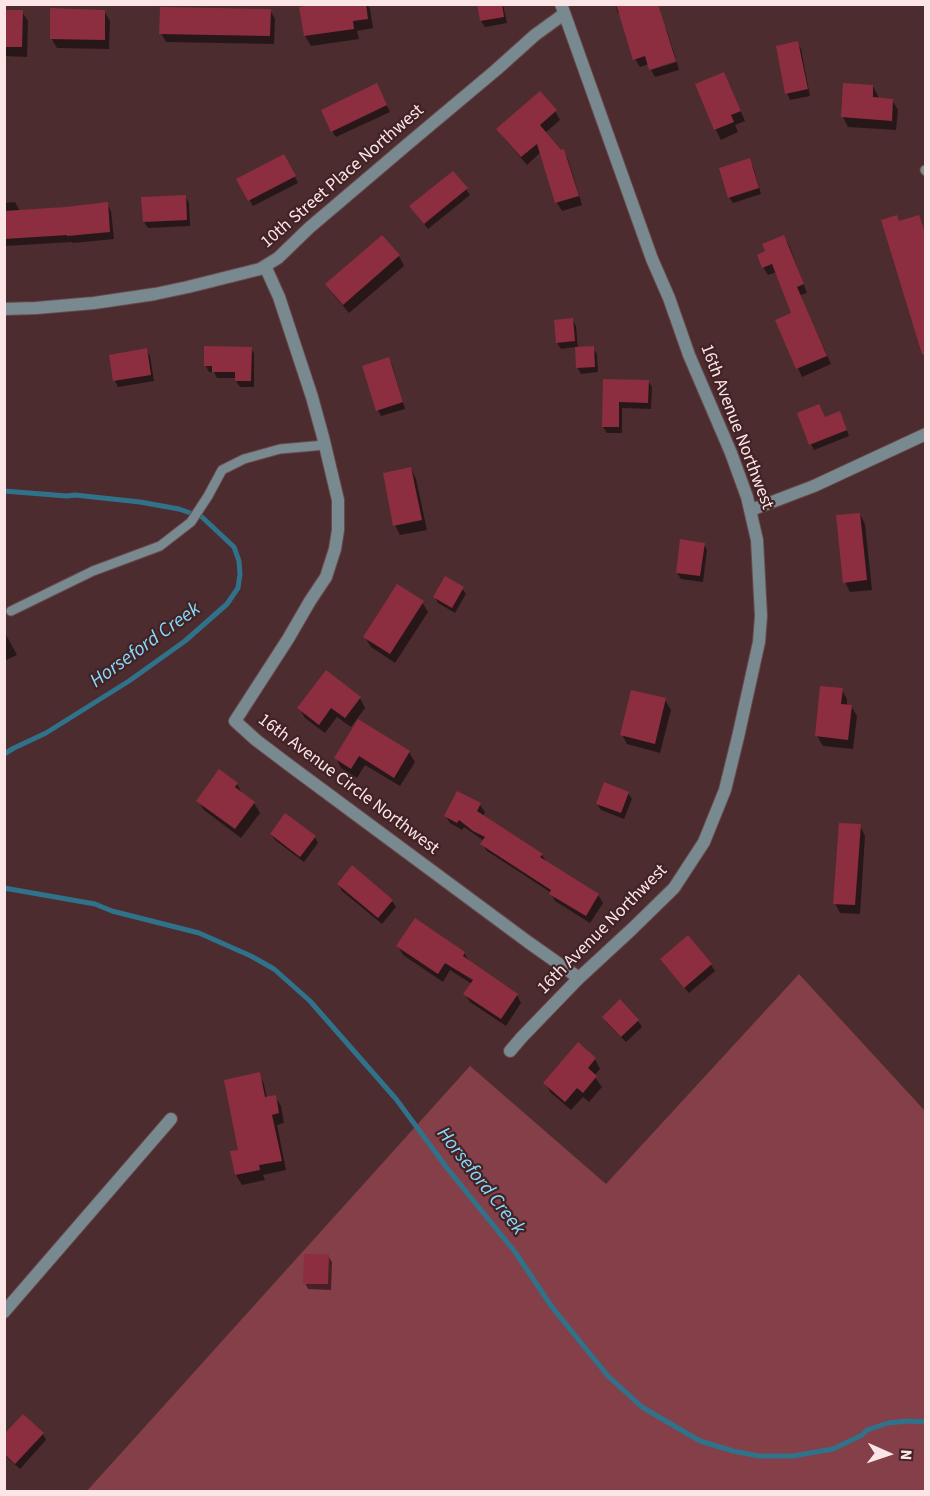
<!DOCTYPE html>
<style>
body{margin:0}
#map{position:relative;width:930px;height:1496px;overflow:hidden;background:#4c2c2f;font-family:"Source Sans 3",sans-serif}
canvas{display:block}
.frame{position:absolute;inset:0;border:6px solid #fbe5e6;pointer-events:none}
.north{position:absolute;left:858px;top:1424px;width:60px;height:60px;-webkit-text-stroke:4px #412225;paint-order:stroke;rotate:93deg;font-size:16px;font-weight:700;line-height:24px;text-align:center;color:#fbe5e6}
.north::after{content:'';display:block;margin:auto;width:21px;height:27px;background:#fbe5e6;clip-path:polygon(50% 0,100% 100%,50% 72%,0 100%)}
</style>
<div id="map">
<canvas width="930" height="1496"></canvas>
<div class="frame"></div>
<div class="north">N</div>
</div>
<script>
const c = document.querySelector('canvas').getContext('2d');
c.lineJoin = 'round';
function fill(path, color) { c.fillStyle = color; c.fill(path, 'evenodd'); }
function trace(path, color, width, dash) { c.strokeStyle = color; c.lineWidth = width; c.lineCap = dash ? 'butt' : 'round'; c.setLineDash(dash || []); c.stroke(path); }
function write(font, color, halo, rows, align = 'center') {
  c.font = font + ' "Source Sans 3",sans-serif'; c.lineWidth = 4.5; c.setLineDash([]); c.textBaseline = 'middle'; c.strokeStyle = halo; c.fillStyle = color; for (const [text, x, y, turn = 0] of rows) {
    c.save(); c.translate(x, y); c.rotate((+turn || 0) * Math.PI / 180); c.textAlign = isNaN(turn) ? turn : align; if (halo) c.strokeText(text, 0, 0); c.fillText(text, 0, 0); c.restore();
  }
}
const green = new Path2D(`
 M 799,974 L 925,1111 L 925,1491 L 86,1492 L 470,1066 L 606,1184 Z`);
const shadow = new Path2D(`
 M 326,4 L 367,4 L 370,9 L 373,28 L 357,31 L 359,39 L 311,46 L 305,36 L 301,8 Z
 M 478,4 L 503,4 L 507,23 L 485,27 L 481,21 Z
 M 616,4 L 644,4 L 663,23 L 667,31 L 676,59 L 650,68 L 649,64 L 640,67 L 635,59 L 623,20 L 617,11 Z
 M 270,10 L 275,19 L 274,44 L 166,42 L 161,33 Z
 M 4,11 L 22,12 L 28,21 L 27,57 L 4,56 Z
 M 104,11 L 110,21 L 109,49 L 57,48 L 51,38 Z
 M 797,43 L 801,49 L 810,96 L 790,100 L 787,93 Z
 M 677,62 L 679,70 L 655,77 L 651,70 Z
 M 724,74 L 729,84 L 745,121 L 735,125 L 738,132 L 721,140 L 716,130 L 697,85 Z
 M 873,86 L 878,96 L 878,99 L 892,100 L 898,110 L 896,130 L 848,127 L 843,117 Z
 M 380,92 L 390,112 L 336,137 L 332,131 Z
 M 555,111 L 560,120 L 545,133 L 560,151 L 563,151 L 568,159 L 582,205 L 562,211 L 557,203 L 541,152 L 527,165 L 503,137 L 498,129 Z
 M 284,156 L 298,183 L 253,206 L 238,180 Z
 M 749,160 L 753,166 L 761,194 L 733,203 L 729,197 Z
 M 466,189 L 470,195 L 428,229 L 415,212 Z
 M 185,196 L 189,203 L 190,226 L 148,228 L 144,222 Z
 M 15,202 L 20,211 L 107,204 L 111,211 L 114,239 L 73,243 L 72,242 L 4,246 L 4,203 Z
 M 382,237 L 399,256 L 404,266 L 349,313 L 333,294 L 327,284 Z
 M 784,237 L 789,245 L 807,293 L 800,295 L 831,364 L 802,377 L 776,321 L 793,313 L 777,272 L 768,275 L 763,267 L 767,252 Z
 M 572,319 L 576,326 L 578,349 L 593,348 L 597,354 L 598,372 L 581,374 L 577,367 L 576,347 L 561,349 L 557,343 Z
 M 251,348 L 254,354 L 254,387 L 240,387 L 236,381 L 237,378 L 217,378 L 214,372 L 209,372 L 206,366 Z
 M 146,350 L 150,356 L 154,381 L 118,387 L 115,381 L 111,356 Z
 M 388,359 L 392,365 L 405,409 L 381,416 L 378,410 Z
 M 604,380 L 648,381 L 652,387 L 651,409 L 622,408 L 622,433 L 607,433 L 603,427 Z
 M 825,418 L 843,419 L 849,436 L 814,450 L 811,444 Z
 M 411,469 L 416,479 L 427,530 L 400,535 L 395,525 Z
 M 860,514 L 865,524 L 872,590 L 850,592 L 845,582 Z
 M 704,544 L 707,550 L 703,582 L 681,579 L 677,573 Z
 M 462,588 L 466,594 L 455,613 L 438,603 L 435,597 Z
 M 422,602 L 428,612 L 395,663 L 371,647 L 365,637 Z
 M 4,631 L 17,655 L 4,661 Z
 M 842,690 L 847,699 L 847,706 L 851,706 L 857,716 L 853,749 L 823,746 L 817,736 Z
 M 360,698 L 365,708 L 351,727 L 337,717 L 325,733 L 305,718 L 299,708 Z
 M 665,700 L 671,710 L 660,753 L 627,744 L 622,734 Z
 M 358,721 L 409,752 L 415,762 L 400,786 L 365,765 L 357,778 L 341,768 L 336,758 Z
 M 237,784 L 242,793 L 254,803 L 260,813 L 241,838 L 204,810 L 198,801 Z
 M 628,793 L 632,799 L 624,819 L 601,810 L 597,804 Z
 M 480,805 L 485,812 L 483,816 L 542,855 L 547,863 L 598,895 L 603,903 L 590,923 L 555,901 L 550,892 L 487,851 L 482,844 L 484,841 L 464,827 L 462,830 L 450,823 L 445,815 Z
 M 860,826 L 865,836 L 860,914 L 840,913 L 835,903 Z
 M 271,834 L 315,837 L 318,843 L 304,862 L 275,840 Z
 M 338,884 L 392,901 L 396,907 L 382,924 L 342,891 Z
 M 398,946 L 464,953 L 469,961 L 517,995 L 521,1003 L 506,1026 L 470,1002 L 465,994 L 472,984 L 450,970 L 443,982 L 403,955 Z
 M 665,965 L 711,965 L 715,971 L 689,993 Z
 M 604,1017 L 638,1021 L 642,1027 L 626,1042 L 607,1023 Z
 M 595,1059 L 600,1069 L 594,1076 L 602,1087 L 589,1102 L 583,1097 L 571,1110 L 551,1093 L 545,1083 Z
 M 259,1074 L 264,1084 L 267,1098 L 275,1096 L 281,1106 L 284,1123 L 277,1125 L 286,1170 L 263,1175 L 265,1180 L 242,1185 L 236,1175 L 232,1153 L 239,1151 Z
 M 328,1256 L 332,1262 L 331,1290 L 308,1289 L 305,1283 Z
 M 43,1434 L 46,1440 L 20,1469 L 4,1455 L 4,1437 Z`);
const stream = new Path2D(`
 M 4,491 L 67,496 L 75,495 L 140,502 L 179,509 L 202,517 L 234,547 L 239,561 L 240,574 L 238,588 L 227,604 L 185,641 L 129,681 L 46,733 L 14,748 L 4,754
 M 4,888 L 95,904 L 112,911 L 199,933 L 251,956 L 274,969 L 310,1001 L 396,1099 L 447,1168 L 515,1252 L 552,1307 L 608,1376 L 642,1407 L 700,1441 L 733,1451 L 759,1456 L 793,1456 L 833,1449 L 862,1435 L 867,1430 L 888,1423 L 908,1421 L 926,1422`);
const building = new Path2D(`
 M 316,4 L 366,4 L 368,19 L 353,21 L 354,29 L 304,36 L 299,7 Z
 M 477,4 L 502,4 L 504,17 L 480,21 Z
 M 616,4 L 658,4 L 676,61 L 649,70 L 645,56 L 633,60 Z
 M 160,7 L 271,9 L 270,36 L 159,34 Z
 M 50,8 L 105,10 L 105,40 L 50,39 Z
 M 4,10 L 23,10 L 22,47 L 4,47 Z
 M 798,41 L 808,89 L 785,94 L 776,46 Z
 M 724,72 L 741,111 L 731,115 L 734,122 L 714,130 L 695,84 Z
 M 377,83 L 387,105 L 331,132 L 321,110 Z
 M 843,83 L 873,85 L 873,97 L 893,99 L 892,121 L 841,117 Z
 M 540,91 L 557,110 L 540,125 L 561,150 L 564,149 L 579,196 L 555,203 L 537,144 L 521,157 L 496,129 Z
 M 284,154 L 296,176 L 248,201 L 236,179 Z
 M 750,158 L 759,188 L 728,198 L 719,168 Z
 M 453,171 L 468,188 L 424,224 L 409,206 Z
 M 186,195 L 187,220 L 143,222 L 141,197 Z
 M 108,202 L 110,232 L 67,236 L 67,235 L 4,239 L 4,211 L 65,207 Z
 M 897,215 L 899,221 L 919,215 L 926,235 L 926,354 L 922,354 L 881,220 Z
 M 382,235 L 400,255 L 343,305 L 325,284 Z
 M 784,235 L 804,284 L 797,287 L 827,356 L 796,369 L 775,320 L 791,313 L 772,264 L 762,268 L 757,255 L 765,251 L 762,244 Z
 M 573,318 L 575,341 L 556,343 L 554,320 Z
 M 204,346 L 252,347 L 251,381 L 235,381 L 235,372 L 212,372 L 212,366 L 204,366 Z
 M 594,346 L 595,367 L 576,368 L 575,347 Z
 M 147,348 L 151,375 L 113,381 L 109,355 Z
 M 389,357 L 403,402 L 376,411 L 362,366 Z
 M 603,379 L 649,380 L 648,403 L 619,402 L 619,427 L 602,427 Z
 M 819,404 L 825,417 L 840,411 L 847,430 L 809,445 L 797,413 Z
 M 411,467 L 422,520 L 393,526 L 383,473 Z
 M 860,513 L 867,580 L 843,583 L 836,515 Z
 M 680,539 L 705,543 L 700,576 L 676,573 Z
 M 445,576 L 464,587 L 452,608 L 433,597 Z
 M 397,584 L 424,601 L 390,654 L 363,637 Z
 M 326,670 L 361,697 L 345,718 L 331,708 L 319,725 L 297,708 Z
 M 820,686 L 843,688 L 841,704 L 852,705 L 848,740 L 815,736 Z
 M 631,690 L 666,698 L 655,744 L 620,735 Z
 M 358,719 L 410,751 L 394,778 L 359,756 L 351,769 L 334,758 Z
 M 219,769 L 238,783 L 235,787 L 255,802 L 235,829 L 196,801 Z
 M 604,782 L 629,792 L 621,813 L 596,804 Z
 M 457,791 L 481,803 L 477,811 L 543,854 L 540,857 L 599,894 L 586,916 L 549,894 L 551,890 L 480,844 L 485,837 L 473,831 L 459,820 L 457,823 L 444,816 Z
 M 285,813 L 316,836 L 300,857 L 270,834 Z
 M 839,823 L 861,824 L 855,905 L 833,904 Z
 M 352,865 L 393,900 L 378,918 L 337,884 Z
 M 415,918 L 465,952 L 463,956 L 518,994 L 501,1019 L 463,994 L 473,980 L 445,963 L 438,974 L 396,946 Z
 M 688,935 L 712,964 L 684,988 L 660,959 Z
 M 620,999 L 639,1020 L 621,1037 L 602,1017 Z
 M 578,1042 L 596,1058 L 588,1068 L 597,1076 L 583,1093 L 577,1088 L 565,1102 L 543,1083 Z
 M 260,1072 L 265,1097 L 276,1095 L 279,1113 L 272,1115 L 282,1161 L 259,1165 L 260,1170 L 235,1175 L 230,1151 L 238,1150 L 224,1080 Z
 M 304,1254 L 329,1254 L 328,1284 L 303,1284 Z
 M 23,1414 L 44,1433 L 15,1464 L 4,1454 L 4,1434 Z`);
const service = new Path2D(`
 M 925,170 L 926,171
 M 11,611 L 93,571 L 160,546 L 191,522 L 208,496 L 222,470 L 244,459 L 280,449 L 325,445`);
const minor = new Path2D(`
 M 265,266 L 279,297 L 312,397 L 323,437 L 338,500 L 338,530 L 335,549 L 326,577 L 310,601 L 288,639 L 235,721 L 256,740 L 289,765 L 528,942 L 579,978
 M 4,309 L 36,308 L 94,303 L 155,294 L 188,287 L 260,269 L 278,258 L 309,228 L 409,143 L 496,70 L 535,35 L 564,14
 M 751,510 L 814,486 L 926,434
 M 510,1051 L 522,1037 L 579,978 L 632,929 L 674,888 L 704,842 L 725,790 L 738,737 L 759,642 L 761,616 L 757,540 L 747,497 L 731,453 L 689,355 L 669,298 L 652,259 L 561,4
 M 4,1312 L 171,1119`);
const streetNames = [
 ["10th Street Place Northwest",343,177,-41],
 ["16th Avenue Northwest",736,427,69],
 ["16th Avenue Circle Northwest",348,785,37],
 ["16th Avenue Northwest",603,930,-45]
];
const waterNames = [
 ["Horseford Creek",146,646,-36],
 ["Horseford Creek",480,1182,52]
];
fill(green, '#853f49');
fill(shadow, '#0007');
trace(stream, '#2f728a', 5);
fill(building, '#8c2e3f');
trace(service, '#684a4c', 11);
trace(minor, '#684a4c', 14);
trace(service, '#798990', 9);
trace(minor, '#798990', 12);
write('18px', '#fbe5e6', '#412225', streetNames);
write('italic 20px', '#86dbfd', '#412225', waterNames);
</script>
